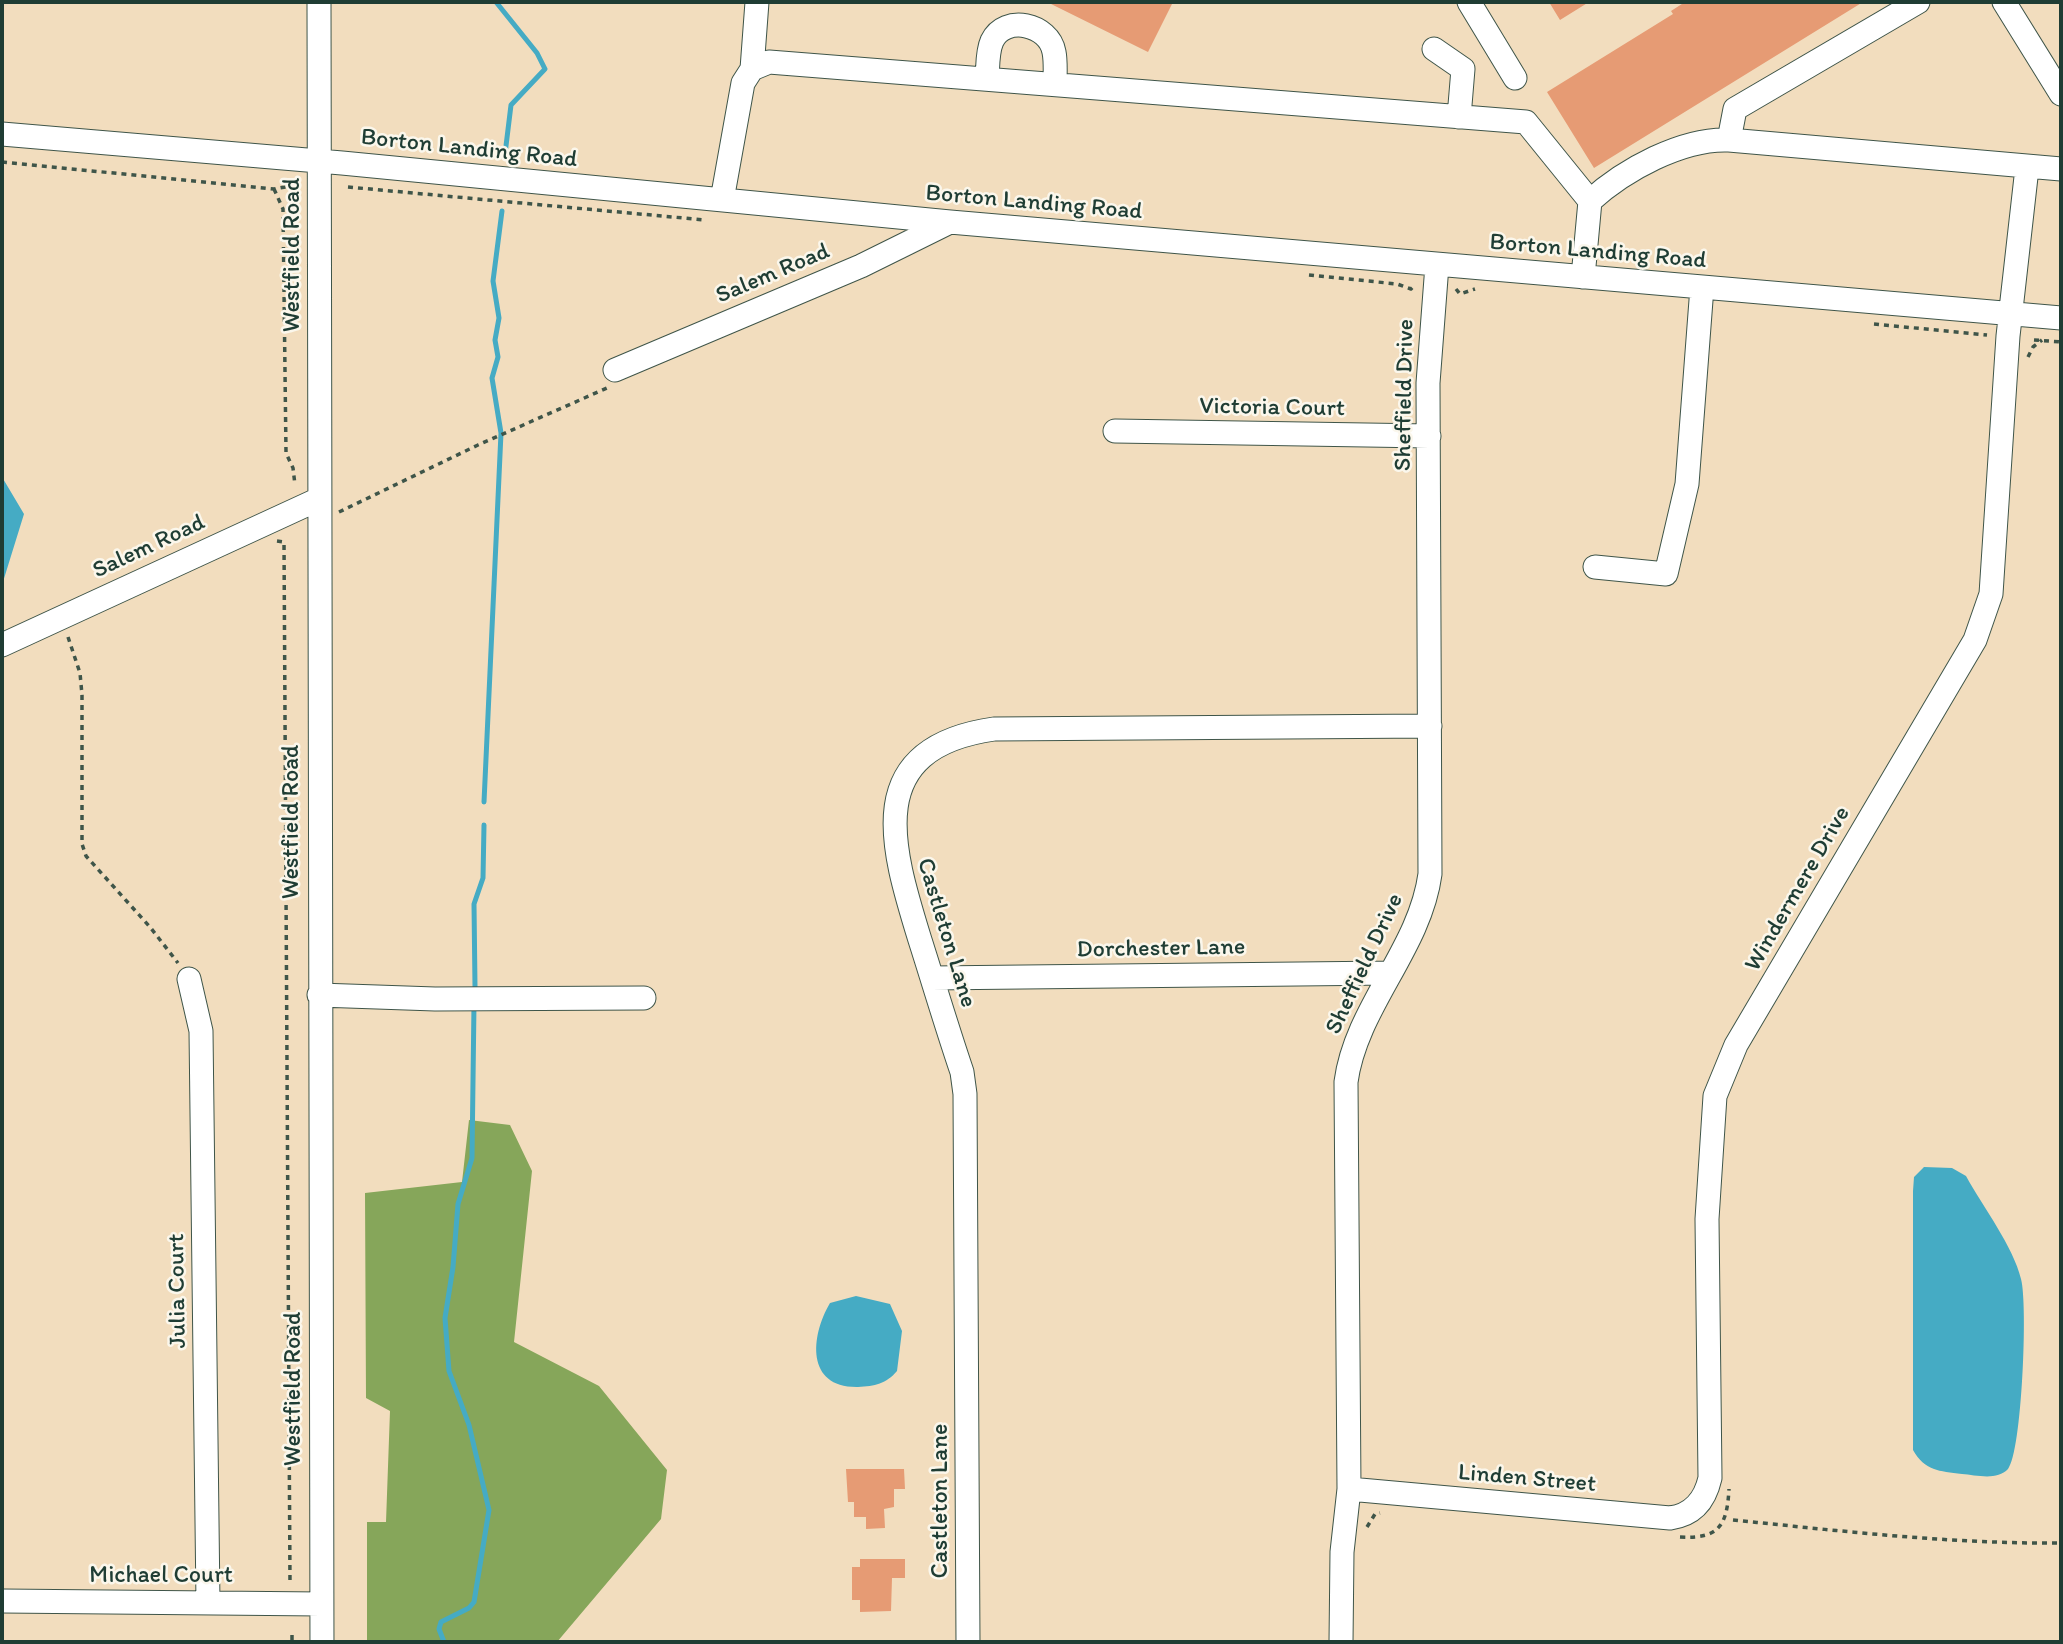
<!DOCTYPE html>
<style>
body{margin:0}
#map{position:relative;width:2063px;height:1644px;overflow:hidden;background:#f2ddbe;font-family:Itim,sans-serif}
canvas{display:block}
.frame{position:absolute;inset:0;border:4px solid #1f3d34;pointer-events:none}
</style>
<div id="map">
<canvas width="2063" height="1644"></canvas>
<div class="frame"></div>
</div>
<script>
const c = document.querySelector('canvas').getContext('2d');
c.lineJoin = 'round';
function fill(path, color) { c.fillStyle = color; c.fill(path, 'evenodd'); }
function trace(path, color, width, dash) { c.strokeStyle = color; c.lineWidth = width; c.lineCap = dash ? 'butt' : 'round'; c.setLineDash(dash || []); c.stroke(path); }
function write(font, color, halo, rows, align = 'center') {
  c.font = font + ' Itim,sans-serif'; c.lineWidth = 5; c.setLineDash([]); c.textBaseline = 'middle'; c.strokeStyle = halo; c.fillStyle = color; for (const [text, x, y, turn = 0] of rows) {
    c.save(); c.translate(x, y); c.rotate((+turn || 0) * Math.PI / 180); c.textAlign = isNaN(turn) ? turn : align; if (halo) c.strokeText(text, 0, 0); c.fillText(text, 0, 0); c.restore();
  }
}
const forest = new Path2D(`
 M 469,1120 L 510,1125 L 532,1171 L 514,1342 L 599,1386 L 667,1470 L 661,1519 L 557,1642 L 367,1642 L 367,1522 L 386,1522 L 390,1411 L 366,1398 L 365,1193 L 462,1182 Z`);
const water = new Path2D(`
 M 2,477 L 24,514 L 2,585 Z
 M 1924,1167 L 1952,1168 L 1966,1176 C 1983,1207 2013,1246 2021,1279 C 2028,1304 2022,1452 2008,1469 C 1997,1481 1976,1475 1962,1474 C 1939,1471 1925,1471 1913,1450 L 1913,1191 L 1914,1177 Z
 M 856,1296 L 890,1304 L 902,1331 L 897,1371 C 886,1384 875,1386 858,1387 C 806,1388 810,1337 830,1303 Z`);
const stream = new Path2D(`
 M 496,2 L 537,53 L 545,69 L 511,105 L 505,154
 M 484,802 L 501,433 L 492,378 L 498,357 L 495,340 L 499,318 L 493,281 L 502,211
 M 475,987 L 474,904 L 483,878 L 484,825
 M 444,1642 L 439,1629 L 441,1622 L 469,1608 L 474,1602 L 489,1510 L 469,1425 L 449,1371 L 445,1318 L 453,1267 L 458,1204 L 472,1158 L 474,1004`);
const building = new Path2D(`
 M 1047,2 L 1173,2 L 1148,52 Z
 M 1549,2 L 1589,2 L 1560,20 Z
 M 1685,2 L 1863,2 L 1594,168 L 1547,92 L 1673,14 L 1671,11 Z
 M 846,1469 L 904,1469 L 905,1489 L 894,1489 L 894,1507 L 884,1509 L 885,1528 L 866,1529 L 866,1517 L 854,1517 L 854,1502 L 848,1502 Z
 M 860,1559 L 905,1559 L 905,1578 L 892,1578 L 891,1611 L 860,1612 L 860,1600 L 852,1600 L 852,1567 L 860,1567 Z`);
const path = new Path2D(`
 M 2,162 L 274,189 L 291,186
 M 348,187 L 705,220
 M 274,189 L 283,209 L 286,453 L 293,468 L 295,485
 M 1309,275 L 1397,284 L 1411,289 L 1414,286
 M 1456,289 L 1460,294 L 1475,289
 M 1874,324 L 1987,335
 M 2034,340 L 2061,342
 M 2028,357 L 2033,347 L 2042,340
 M 339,512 L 478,445 L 607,388
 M 277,541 L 284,542 L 290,1583
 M 68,637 L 80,673 L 82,695 L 82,844 L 86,856 L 150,927 L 178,963
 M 1733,1520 C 1842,1531 1951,1544 2061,1543
 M 1367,1527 L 1375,1514 L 1380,1513
 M 1680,1537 C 1719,1539 1727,1526 1729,1489
 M 292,1635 L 292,1642`);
const minor = new Path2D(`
 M 319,2 L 322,1642
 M 1469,2 L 1515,78
 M 2004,2 L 2061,94
 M 1434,49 L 1463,69 L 1459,117
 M 752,69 L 757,2
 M 987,79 C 988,67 987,52 992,41 C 1005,14 1049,24 1054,52 C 1056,62 1055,74 1055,84
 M 2,134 L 342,163 L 950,222 L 2061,318
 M 1729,140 L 1735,109 L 1918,2
 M 722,200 L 743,83 L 752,69 L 769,62 L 1526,122 L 1590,201
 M 1583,277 L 1590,201 C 1624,170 1682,138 1729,140 L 2061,169
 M 615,370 L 861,266 L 950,222
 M 1115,431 L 1429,436
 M 1595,567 L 1666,574 L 1687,484 L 1702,287
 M 2,645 L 319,499
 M 932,978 L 1390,973
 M 189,979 L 201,1031 L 208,1603
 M 319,995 L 435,999 L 644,998
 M 1349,1489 L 1670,1518 C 1693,1515 1705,1500 1710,1478 L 1707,1219 L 1715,1096 L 1736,1045 L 1975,640 L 1991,594 L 2008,336 L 2027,168
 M 2,1601 L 321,1604
 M 968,1642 L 965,1094 L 962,1072 C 947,1028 934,984 920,940 C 891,846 861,748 994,729 L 1430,726
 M 1341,1642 L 1342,1552 L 1349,1489 L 1346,1082 C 1356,1007 1420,949 1430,874 L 1428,383 L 1437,265`);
const streetNames = [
 ["Borton Landing Road",469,149,6],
 ["Borton Landing Road",1034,203,5],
 ["Borton Landing Road",1598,252,5],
 ["Westfield Road",293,255,-90],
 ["Salem Road",773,274,-23],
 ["Sheffield Drive",1405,395,-89],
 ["Victoria Court",1272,408,1],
 ["Salem Road",149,547,-25],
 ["Westfield Road",292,822,-90],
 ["Windermere Drive",1798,889,-60],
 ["Castleton Lane",946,933,73],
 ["Dorchester Lane",1161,949,-1],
 ["Sheffield Drive",1365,964,-65],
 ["Julia Court",178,1291,-91],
 ["Westfield Road",294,1389,-90],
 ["Linden Street",1527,1479,5],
 ["Castleton Lane",941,1501,-90],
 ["Michael Court",161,1576]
];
fill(forest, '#86a65a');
fill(water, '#45abc4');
trace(stream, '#45abc4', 5);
fill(building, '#e69b74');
trace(minor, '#3f5549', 25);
trace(path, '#3f5549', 3.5, [5, 5]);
trace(minor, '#fff', 23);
write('24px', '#1f3d34', '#fbf7ec', streetNames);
</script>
